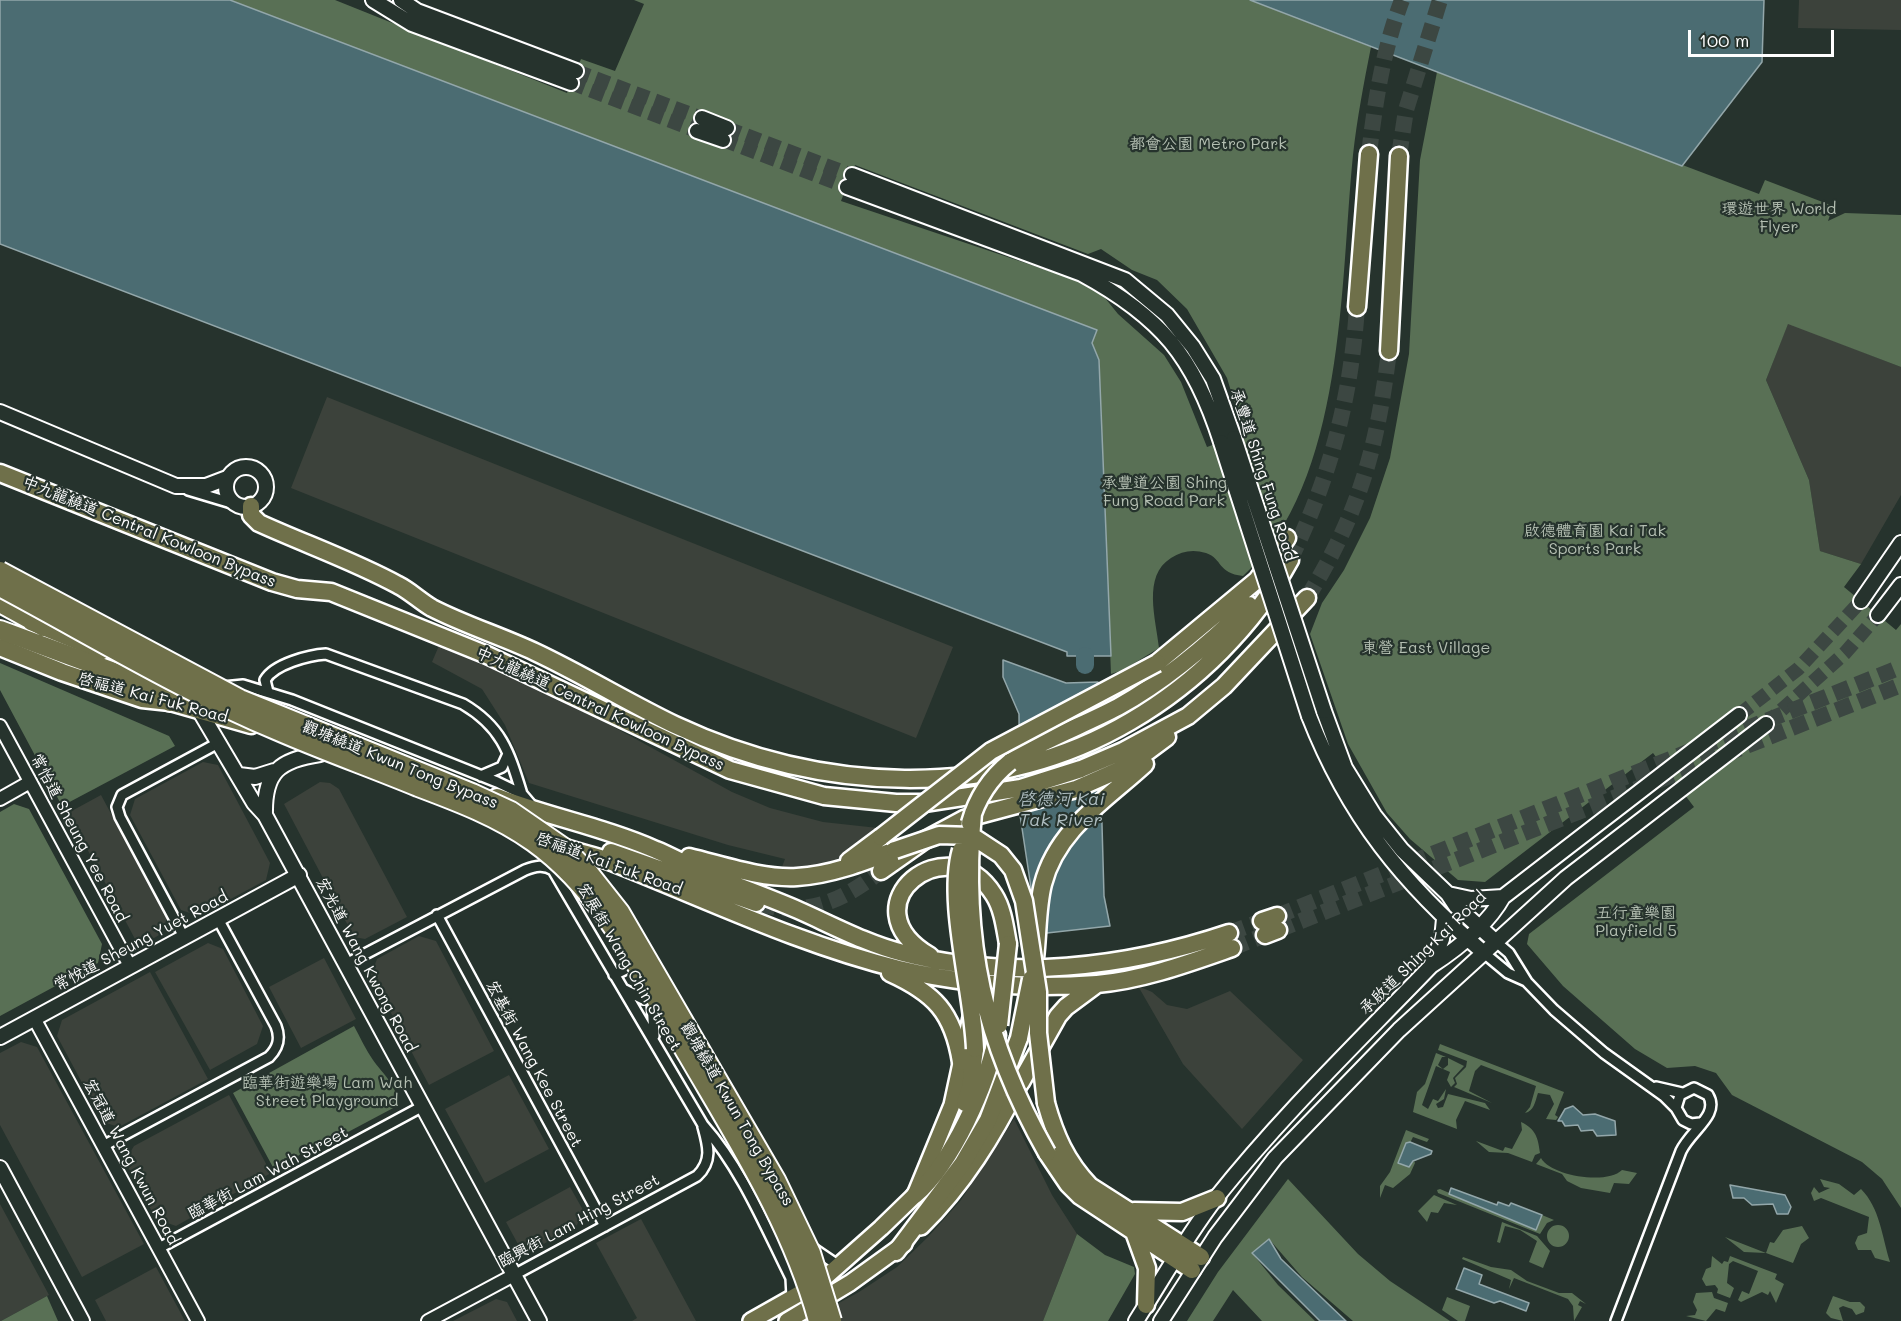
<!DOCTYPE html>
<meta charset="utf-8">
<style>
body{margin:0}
#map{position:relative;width:1901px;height:1321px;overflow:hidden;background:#26332d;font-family:Mali,sans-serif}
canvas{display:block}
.scale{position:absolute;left:1688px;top:30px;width:146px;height:27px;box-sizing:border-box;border:3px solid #fff;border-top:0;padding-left:8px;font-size:18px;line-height:21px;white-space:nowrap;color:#fff;-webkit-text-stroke:4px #26332d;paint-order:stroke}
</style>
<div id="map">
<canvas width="1901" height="1321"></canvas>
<div class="scale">100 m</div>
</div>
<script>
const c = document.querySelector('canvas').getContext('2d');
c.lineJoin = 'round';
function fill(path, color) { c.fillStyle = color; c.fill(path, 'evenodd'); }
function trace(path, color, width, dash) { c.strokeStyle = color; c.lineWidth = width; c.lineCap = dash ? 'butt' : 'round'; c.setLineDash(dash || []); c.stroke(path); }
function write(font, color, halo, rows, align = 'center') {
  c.font = font + ' Mali,"LXGW WenKai TC",sans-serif'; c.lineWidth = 4.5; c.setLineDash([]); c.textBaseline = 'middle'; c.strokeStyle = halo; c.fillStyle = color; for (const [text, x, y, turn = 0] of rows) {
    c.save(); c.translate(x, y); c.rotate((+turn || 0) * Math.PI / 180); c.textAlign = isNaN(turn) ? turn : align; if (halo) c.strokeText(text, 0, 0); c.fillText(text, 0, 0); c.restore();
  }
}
const built = new Path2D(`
 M 1799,0 L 1901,0 L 1901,30 L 1798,28 Z
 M 1788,323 L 1901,367 L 1901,495 L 1861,564 L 1820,551 L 1809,480 L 1766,380 Z
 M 327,397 L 953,647 L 916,738 L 291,488 Z
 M 441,641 L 603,721 L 732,792 L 770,808 L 823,822 L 878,828 L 860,847 L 849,854 L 810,870 L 780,872 L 785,859 L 728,845 L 529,783 L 505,725 L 482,689 L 432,662 Z
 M 203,762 L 218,765 L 270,863 L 266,880 L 199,916 L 181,910 L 130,815 L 135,799 Z
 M 320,782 L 330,783 L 339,789 L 407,917 L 365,939 L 354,937 L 284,804 Z
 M 101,795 L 167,918 L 161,934 L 147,942 L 135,939 L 68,813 Z
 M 419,936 L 436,941 L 494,1051 L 429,1085 L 371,975 L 377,959 Z
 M 208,943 L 223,949 L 263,1026 L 257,1044 L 210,1070 L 155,972 Z
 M 324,958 L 356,1019 L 301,1048 L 269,987 Z
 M 150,972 L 208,1079 L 119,1127 L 103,1122 L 57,1036 L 62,1020 Z
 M 1138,986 L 1152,992 L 1167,1005 L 1187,1009 L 1230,991 L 1303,1060 L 1242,1129 L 1183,1064 Z
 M 21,1042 L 37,1047 L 144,1244 L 82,1277 L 0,1125 L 0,1053 Z
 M 509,1075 L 549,1149 L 485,1183 L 445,1109 Z
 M 229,1095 L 271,1173 L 176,1226 L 156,1219 L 128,1167 L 131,1151 L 134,1146 Z
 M 1014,1119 L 1052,1195 L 1077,1234 L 1043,1321 L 806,1321 L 859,1292 L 897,1267 L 928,1237 L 961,1200 Z
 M 570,1187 L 583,1210 L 577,1225 L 533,1250 L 519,1246 L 506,1222 Z
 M 0,1204 L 49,1295 L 1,1321 L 0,1321 Z
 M 641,1219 L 696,1321 L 632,1321 L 637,1318 L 596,1243 Z
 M 156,1267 L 185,1321 L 106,1321 L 95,1300 Z
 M 496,1299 L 507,1302 L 517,1321 L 453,1321 Z`);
const green = new Path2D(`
 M 230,0 L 335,0 L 567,93 L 581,59 L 615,71 L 644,4 L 634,0 L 1250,0 L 1371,47 C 1364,82 1357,119 1353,155 C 1340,283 1346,482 1243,576 C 1217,573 1223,559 1206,553 C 1193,549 1182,551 1171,558 C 1142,576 1156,619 1159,648 L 1123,670 L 1111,674 L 1099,360 L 1092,343 L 1097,330 ZM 855,165 L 1088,254 L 1101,249 L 1132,270 L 1157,280 L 1187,309 L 1227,378 L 1244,434 L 1207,447 L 1181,382 L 1164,355 L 1118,314 L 1101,293 L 1076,280 L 841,201 Z
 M 1437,72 L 1759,194 L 1765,180 L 1833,206 L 1828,221 L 1845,213 L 1901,215 L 1901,367 L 1788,324 L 1766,380 L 1809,480 L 1820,551 L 1861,564 L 1844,587 L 1896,630 L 1901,624 L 1901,1208 L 1882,1179 L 1862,1162 L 1732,1095 L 1716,1073 L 1695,1066 L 1667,1068 L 1635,1049 L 1563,986 L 1527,944 L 1529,934 L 1694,807 L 1653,753 L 1485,882 L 1458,880 L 1410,839 L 1387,813 L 1348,744 L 1310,634 L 1322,603 L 1344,570 L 1370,518 L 1390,458 L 1409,354 L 1420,160 Z
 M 0,663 L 169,736 L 175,746 L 62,806 L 0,690 Z
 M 14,804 L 29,809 L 102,944 L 98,963 L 0,1016 L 0,812 Z
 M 354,1026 C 360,1037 366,1050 373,1060 C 382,1073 400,1088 397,1106 L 333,1140 C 308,1141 296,1162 275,1171 L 233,1093 Z
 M 1440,1044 L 1564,1092 L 1555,1115 L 1558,1117 L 1556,1120 L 1546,1119 L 1554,1104 L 1550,1095 L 1538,1093 C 1535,1102 1534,1111 1525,1113 L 1530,1107 L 1536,1086 L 1481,1065 L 1475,1071 L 1469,1091 L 1492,1103 L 1454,1087 L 1457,1084 L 1455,1078 L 1466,1067 L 1467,1061 L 1438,1050 Z
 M 1436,1053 L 1446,1057 L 1442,1057 L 1438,1065 L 1443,1069 L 1448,1065 L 1448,1058 L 1464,1066 L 1453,1078 L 1455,1083 L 1451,1087 L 1447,1080 L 1450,1072 L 1436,1066 L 1422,1105 L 1428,1109 L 1433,1099 L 1438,1101 L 1446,1089 L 1444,1099 L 1436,1104 L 1438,1108 L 1443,1107 L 1448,1094 L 1485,1103 L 1490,1110 L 1465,1101 L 1456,1120 L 1457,1129 L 1413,1112 L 1417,1092 L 1425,1084 Z
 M 1521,1122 C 1536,1129 1538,1138 1540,1153 L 1535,1155 L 1532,1162 L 1508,1153 L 1489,1152 L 1476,1141 L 1503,1151 L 1505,1147 L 1512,1149 L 1522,1130 Z
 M 1406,1130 L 1429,1139 L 1427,1142 L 1413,1137 L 1409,1145 L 1409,1167 L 1414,1161 L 1415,1163 L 1410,1174 L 1393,1188 L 1385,1185 L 1380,1198 L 1380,1186 L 1390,1172 Z
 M 1541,1158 C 1551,1176 1607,1185 1622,1170 L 1637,1173 L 1629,1184 L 1614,1183 L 1610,1193 L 1581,1188 L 1567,1181 L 1562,1174 L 1536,1164 Z
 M 1288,1179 L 1358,1254 L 1390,1281 L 1450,1321 L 1353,1321 L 1302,1277 L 1269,1239 L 1252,1253 L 1278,1285 L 1315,1321 L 1262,1321 L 1233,1290 L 1213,1321 L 1187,1321 L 1218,1272 Z
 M 1820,1179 L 1839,1184 L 1854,1195 L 1861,1189 C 1880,1208 1882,1237 1890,1262 L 1875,1258 L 1871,1250 L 1858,1250 L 1855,1243 L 1858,1236 L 1867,1233 L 1869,1217 L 1821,1198 L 1814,1201 L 1811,1193 L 1814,1187 L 1819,1193 L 1830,1188 L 1824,1187 Z
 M 1440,1189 L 1536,1230 L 1542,1215 L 1554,1220 L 1547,1223 L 1540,1234 L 1438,1193 L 1437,1190 Z
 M 1434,1195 L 1457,1205 L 1444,1203 L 1438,1213 L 1431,1212 L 1427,1222 L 1418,1211 Z
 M 1502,1222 L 1537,1236 L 1550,1251 L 1543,1268 L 1529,1262 L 1537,1241 L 1520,1230 L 1505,1226 L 1500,1243 L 1497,1242 Z
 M1547 1236a11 11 0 1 1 22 0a11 11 0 1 1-22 0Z
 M 1802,1226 L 1809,1238 L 1801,1244 L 1793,1263 L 1766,1253 L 1744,1252 L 1725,1237 L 1766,1253 L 1770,1242 L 1774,1243 L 1783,1230 Z
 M 1077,1234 L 1105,1255 L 1134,1267 L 1135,1274 L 1108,1321 L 1043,1321 Z
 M 1712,1256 L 1722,1264 L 1724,1261 L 1728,1262 L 1730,1256 L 1777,1274 L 1775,1279 L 1784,1284 L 1776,1303 L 1770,1291 L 1768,1295 L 1762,1292 L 1741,1302 L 1738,1300 L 1742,1291 L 1749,1294 L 1758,1271 L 1733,1261 L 1729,1264 L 1727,1283 L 1734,1288 L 1730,1298 L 1717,1293 L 1718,1289 L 1715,1285 L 1706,1286 L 1702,1279 L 1706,1269 L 1711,1267 Z
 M 1463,1257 L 1491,1267 L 1511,1270 L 1527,1281 L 1559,1293 L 1572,1293 L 1586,1304 L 1580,1301 L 1578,1305 L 1582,1307 L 1574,1321 L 1573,1306 L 1568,1299 L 1514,1278 L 1509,1289 L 1511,1280 L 1462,1259 Z
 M 1712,1292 L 1714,1298 L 1728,1303 L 1725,1312 L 1716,1309 L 1706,1321 L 1686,1316 L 1695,1315 L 1697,1310 L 1693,1302 L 1696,1293 Z
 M 47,1296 L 58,1321 L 1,1321 Z
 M 1833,1296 L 1850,1302 L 1860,1302 L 1865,1307 L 1864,1312 L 1856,1315 L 1852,1309 L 1843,1306 L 1839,1308 L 1843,1321 L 1831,1318 L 1826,1313 Z
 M 1447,1297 L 1470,1306 L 1465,1321 L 1458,1321 L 1442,1310 Z`);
const water = new Path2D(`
 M 0,0 L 230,0 L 1097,330 L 1092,343 L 1099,360 L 1111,656 L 1067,656 L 1067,652 L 0,244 Z
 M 1250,0 L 1764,0 L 1762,62 L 1682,166 Z
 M 1003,660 L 1066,683 L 1098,682 L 1104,896 L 1110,926 L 1038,934 L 1020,815 L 1019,714 L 1003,677 Z
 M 1573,1106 L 1583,1115 L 1595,1114 L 1615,1121 L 1616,1135 L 1597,1136 L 1593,1130 L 1581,1131 L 1578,1125 L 1565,1126 L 1562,1121 L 1558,1121 L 1565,1109 Z
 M 1410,1142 L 1432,1151 L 1431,1154 L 1413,1161 L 1409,1167 L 1398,1163 L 1406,1143 Z
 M 1730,1185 L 1785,1195 L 1791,1207 L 1788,1214 L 1777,1214 L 1773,1204 L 1752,1205 L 1744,1198 L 1733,1198 Z
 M 1451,1188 L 1497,1205 L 1498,1202 L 1509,1206 L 1511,1203 L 1542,1215 L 1536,1230 L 1449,1194 Z
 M 1269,1239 L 1281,1259 L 1346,1321 L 1320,1321 L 1252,1253 Z
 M 1464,1268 L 1482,1275 L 1479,1284 L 1529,1303 L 1526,1311 L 1500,1301 L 1494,1303 L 1456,1289 Z`);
const river = new Path2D(`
 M 1085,665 L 1085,656`);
const secondaryTunnel = new Path2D(`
 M 576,71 L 702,118
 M 571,83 L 697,131
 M 727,128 L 852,175
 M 723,140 L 847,187
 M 1739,715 L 1798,669 L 1861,601
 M 1766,724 L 1845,653 L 1878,615`);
const trunkTunnel = new Path2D(`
 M 1369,154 C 1375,102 1383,50 1402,0
 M 1399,156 L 1406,110 L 1440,0
 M 1290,560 C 1330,478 1351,398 1357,307
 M 1307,598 C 1359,513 1377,450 1389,351
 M 759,904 C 808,917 842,901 881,871
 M 1277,916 L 1901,667
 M 1278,930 L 1901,685
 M 1229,933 L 1262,921
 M 1232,948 L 1265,935`);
const minor = new Path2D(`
 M 188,490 L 238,505
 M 223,687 L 243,685 L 292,700 L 497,782 L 522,794 L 533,807
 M 268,692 L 265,680 C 274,664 309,655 326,654 L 463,704 C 502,727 509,752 522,794
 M 481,776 L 502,767 L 508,754
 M 437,915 L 605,1226
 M 184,937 L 120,817 L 117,807 L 122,795 L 220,742
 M 1495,941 L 1509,953 L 1527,982 L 1554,1010 L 1604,1053 L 1664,1096 L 1676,1108 L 1683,1120 L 1691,1124 L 1700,1123
 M 1484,953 L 1508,973 L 1526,981
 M 346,964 L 525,870 C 535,866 544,864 553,870 L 703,1125 C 742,1169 765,1226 791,1278 L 792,1297
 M 614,975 L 634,965 L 635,959
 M 623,989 L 643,999 L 657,998
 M 652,1000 L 654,1036
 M 1656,1087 L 1682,1093
 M 103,1146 L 269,1057 C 278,1048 281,1039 276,1026 L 218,919
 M 159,1248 L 423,1106
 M 814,1249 L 839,1266
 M 514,1275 L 697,1176 C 713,1161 708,1145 703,1127
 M 1616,1321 L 1681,1151 C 1691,1130 1720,1115 1708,1095 L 1694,1088 L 1680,1095 L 1676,1108`);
const tertiary = new Path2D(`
 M 0,726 L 130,966
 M 0,799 L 30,782
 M 34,1018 L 198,1321
 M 428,1321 L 514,1275`);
const secondary = new Path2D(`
 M 373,0 L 412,24 L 571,83
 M 401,0 L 417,11 L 576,71
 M 702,118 L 727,128
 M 697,131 L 723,140
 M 852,175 L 1125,280 L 1167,315 L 1193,347 L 1213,379 L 1234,438
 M 847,187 L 1082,274 C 1161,317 1194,357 1221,442
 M 0,412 L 176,486 L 206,486 L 227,478
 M226 487a20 20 0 1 1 40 0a20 20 0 1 1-40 0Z
 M 1861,601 L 1901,543
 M 1878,615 L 1901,585
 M 199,710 L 254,803 L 265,815 L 539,1321
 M 1324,711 L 1345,768 L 1374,815 L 1402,850 L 1448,894 L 1456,906 L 1495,941
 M 1309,716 C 1348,816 1403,884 1484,953
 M 239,775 L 255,777 L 274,771
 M 265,815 C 264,772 279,760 320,754
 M 1448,894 L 1471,899 L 1503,897
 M 1431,966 L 1442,939 L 1444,919
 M 0,1037 L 299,875
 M 0,1168 L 82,1321
 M 1136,1321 C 1162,1280 1186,1237 1216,1198 C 1282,1115 1358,1042 1431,966 C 1457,949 1488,924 1503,897 L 1739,715
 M 1161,1321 L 1215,1237 L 1275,1158 L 1399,1030 L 1566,878 L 1766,724`);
const primary = new Path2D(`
 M 921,1227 C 964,1185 994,1135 1021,1082
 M 751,1321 L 820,1282 L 881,1228 L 915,1195 L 952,1105 L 971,1017
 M 787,1321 L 850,1283 L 904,1244`);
const trunk = new Path2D(`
 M 1357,307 L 1369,154
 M 1389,351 L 1399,156
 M 0,473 L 272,582 L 297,589 L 331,592 L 487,655 L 730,770 L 824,796 L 896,803 L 924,803 L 1021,788 L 1081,769 L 1123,751 L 1188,716 L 1224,686 L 1307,598
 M 251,506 L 251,515 L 259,523 C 305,544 354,561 398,585 C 410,591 420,601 432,608 C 465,625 501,636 535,652 C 582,674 627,702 675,725 C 818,792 992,803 1131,721 C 1196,683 1254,626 1290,560
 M 31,622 L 102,651
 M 0,647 L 62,672 L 142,699 L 170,702 L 251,725
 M 1157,663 L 1257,580 L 1287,538
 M 1010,762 C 1044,739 1082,726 1118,707 C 1167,680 1209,644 1249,605
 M 497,797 C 549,817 604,827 656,850 C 671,856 686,865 701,871 C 733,885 766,896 798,910 C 832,925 867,944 903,953 C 1010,981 1125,968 1229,933
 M 562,847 C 579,853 598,856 614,863 C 708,900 801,945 899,969 C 962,984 1032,989 1097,984 C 1143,980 1189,963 1232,948
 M 611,852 L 756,903
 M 689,857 C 723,865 762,879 797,877 C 831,875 864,862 895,850
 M 849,861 L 881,837
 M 881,871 L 925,840 L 964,819 L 1076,789 L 1128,766 L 1167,737
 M 1262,921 L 1277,916
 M 1265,935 L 1278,930
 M 930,956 C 844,905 949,823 994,895 C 1003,909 1005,928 1008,944
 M 1035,958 C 1038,934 1037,908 1043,884 C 1057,829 1106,800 1145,764
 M 890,973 C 934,993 953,1012 961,1062
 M 1021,1082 L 1058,1016 L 1066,1007 L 1097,984
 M 965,1103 L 970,1087 L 975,1049
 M 1046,1103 C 1055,1135 1066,1161 1090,1186 L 1201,1257
 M 1047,1153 L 1068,1184 L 1080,1196 L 1192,1270
 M 915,1195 C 953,1162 987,1085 997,1035
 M 1134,1211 L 1182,1212 L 1217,1198
 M 1134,1232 L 1147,1268 L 1146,1305
 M 896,1252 L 963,1163 L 988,1120 L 1019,1038`);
const motorway = new Path2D(`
 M 0,603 L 44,627
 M 0,630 L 149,685 L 170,702`);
const secondaryBridge = new Path2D(`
 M 1234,438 L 1324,711
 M 1221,442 L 1309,716`);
const trunkBridge = new Path2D(`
 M 973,813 C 961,940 984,1042 1047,1153
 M 970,823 C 977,798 990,778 1010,762
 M 881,837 L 991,751 L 1157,663
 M 895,850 L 939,835 L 972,836 L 1001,855 L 1013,870 L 1024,901 L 1038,992 L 1038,1033 L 1046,1103
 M 961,850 C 946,901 973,992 975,1049
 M 999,1025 L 1008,944
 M 1019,1038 L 1031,979`);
const motorwayBridge = new Path2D(`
 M 0,571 L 240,699 L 472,793 L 511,811 L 566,849 L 590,874 L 620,912 L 776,1180 L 811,1253 L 832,1321
 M 0,587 C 92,636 182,691 278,731 C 324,751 372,768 418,787 C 458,802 498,817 533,842 C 606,894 644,981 688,1056 C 738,1142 792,1225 818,1321`);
const parkNames = [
 ["都會公園 Metro Park",1208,144],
 ["環遊世界 World",1779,209],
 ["Flyer",1779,227],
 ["承豐道公園 Shing",1164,483],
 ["Fung Road Park",1164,501],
 ["啟德體育園 Kai Tak",1595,531],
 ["Sports Park",1595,549],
 ["東營 East Village",1426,648],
 ["五行童樂園",1636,913],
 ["Playfield 5",1636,931],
 ["臨華街遊樂場 Lam Wah",327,1083],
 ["Street Playground",327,1101]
];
const streetNames = [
 ["承豐道 Shing Fung Road",1263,475,72],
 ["中九龍繞道 Central Kowloon Bypass",149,532,22],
 ["啓福道 Kai Fuk Road",153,698,15],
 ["中九龍繞道 Central Kowloon Bypass",600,709,25],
 ["觀塘繞道 Kwun Tong Bypass",400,765,22],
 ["常怡道 Sheung Yee Road",79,838,62],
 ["啓福道 Kai Fuk Road",609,864,20],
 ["常悅道 Sheung Yuet Road",141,941,-28],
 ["承啟道 Shing Kai Road",1423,953,-44],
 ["宏光道 Wang Kwong Road",366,965,62],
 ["宏展街 Wang Chin Street",629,967,60],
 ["宏基街 Wang Kee Street",534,1064,62],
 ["觀塘繞道 Kwun Tong Bypass",737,1114,60],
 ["宏冠道 Wang Kwun Road",131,1162,62],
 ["臨華街 Lam Wah Street",268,1173,-28],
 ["臨興街 Lam Hing Street",579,1221,-28]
];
const waterNames = [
 ["啓德河 Kai",1061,799],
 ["Tak River",1061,820]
];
fill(built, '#3c423b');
fill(green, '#597055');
fill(water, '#4b6c72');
trace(water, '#93a7aa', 1.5);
trace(river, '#4b6c72', 18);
trace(secondaryTunnel, '#3c4742', 14, [14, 7]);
trace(trunkTunnel, '#3c4742', 16, [16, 8]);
trace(minor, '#fff', 14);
trace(tertiary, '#fff', 16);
trace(secondary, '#fff', 18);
trace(primary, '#fff', 20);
trace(trunk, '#fff', 21);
trace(motorway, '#fff', 22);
trace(minor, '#26332d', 9);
trace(tertiary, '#26332d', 12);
trace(secondary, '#26332d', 14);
trace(primary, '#6f704a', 15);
trace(trunk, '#6f704a', 16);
trace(motorway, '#6f704a', 18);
trace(secondaryBridge, '#fff', 18, []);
trace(trunkBridge, '#fff', 21, []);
trace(motorwayBridge, '#fff', 22, []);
trace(secondaryBridge, '#26332d', 14);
trace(trunkBridge, '#6f704a', 16);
trace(motorwayBridge, '#6f704a', 18);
write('16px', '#b4bfb2', '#26332d', parkNames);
write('16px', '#fff', '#26332d', streetNames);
write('italic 18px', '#aebdc0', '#26332d', waterNames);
</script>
